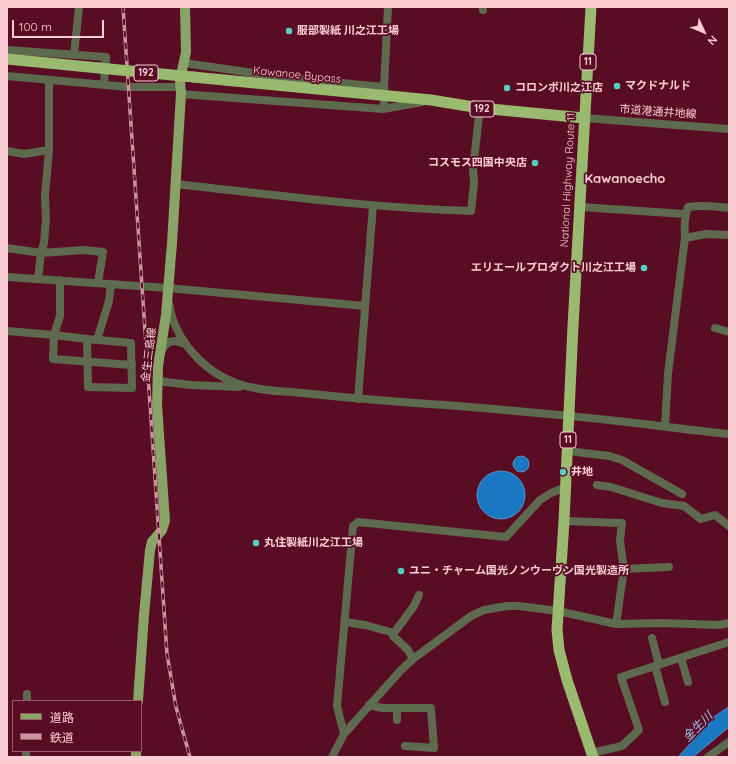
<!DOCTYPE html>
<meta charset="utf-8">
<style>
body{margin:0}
#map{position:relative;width:736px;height:764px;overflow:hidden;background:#590d25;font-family:Quicksand,"Noto Sans JP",sans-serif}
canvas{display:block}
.frame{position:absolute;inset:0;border:8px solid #fbccd3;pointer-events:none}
.legend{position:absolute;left:12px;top:700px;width:130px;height:52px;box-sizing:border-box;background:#590d25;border:1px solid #9a596b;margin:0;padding:5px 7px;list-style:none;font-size:12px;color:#fbccd3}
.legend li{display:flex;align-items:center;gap:8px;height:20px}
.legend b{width:20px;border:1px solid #9a596b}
.north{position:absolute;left:684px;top:12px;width:40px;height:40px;-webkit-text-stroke:3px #590d25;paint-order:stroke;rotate:134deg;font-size:11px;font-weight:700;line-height:16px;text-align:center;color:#fbccd3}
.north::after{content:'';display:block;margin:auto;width:14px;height:18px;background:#fbccd3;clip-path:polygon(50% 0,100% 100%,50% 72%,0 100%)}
.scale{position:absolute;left:12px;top:20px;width:92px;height:18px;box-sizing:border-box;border:2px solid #fbccd3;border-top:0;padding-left:5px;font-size:12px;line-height:14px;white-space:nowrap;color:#fbccd3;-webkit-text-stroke:3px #590d25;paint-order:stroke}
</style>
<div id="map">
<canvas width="736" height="764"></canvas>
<div class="frame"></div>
<ul class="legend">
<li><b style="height:5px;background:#88a466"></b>道路</li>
<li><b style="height:5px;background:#cb939f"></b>鉄道</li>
</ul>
<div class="north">N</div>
<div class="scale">100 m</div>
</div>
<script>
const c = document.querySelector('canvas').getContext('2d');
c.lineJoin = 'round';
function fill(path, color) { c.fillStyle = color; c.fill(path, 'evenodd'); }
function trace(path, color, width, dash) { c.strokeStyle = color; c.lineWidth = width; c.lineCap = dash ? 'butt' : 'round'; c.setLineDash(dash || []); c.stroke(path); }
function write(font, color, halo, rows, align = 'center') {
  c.font = font + ' Quicksand,"Noto Sans JP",sans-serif'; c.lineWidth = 3.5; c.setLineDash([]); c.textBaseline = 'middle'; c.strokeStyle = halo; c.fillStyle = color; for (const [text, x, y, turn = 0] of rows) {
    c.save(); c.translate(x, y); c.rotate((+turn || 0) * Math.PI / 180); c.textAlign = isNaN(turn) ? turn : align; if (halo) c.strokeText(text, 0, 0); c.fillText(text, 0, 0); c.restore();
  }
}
const water = new Path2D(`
 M513 464a8 8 0 1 1 16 0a8 8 0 1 1-16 0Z
 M477 495a24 24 0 1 1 48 0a24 24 0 1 1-48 0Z
 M 729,707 L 729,727 L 693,757 L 678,757 L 691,743 L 705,723 Z`);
const minor = new Path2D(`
 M 483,10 L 483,7
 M 7,50 L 106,57 L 104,84
 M 74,55 L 79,7
 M 7,76 L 128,87 L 181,87
 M 384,87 L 388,7
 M 181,94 L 383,109 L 385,96 L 384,87 L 288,78 L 184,63
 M 383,109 L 422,102
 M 584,118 L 729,129
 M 7,151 L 24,154 L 49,150 L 49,80
 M 176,184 C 274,195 372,208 471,211 L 474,184 L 473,169 L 480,108
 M 581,207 L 685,214
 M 685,238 L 706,234 L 729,235
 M 7,248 L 41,253 L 84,250 L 103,252 L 98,283
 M 7,277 L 168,288 L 365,306
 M 38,279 L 41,253 L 44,243 L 46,220 L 45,195 L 49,150
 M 169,303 C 174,340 205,373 239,384 C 259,391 282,391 302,393 C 350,398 397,402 445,405 C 505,410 566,415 626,422 C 661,426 695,431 729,434
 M 715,328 L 729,332
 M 7,331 L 54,335 L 60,316 L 60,280
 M 87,339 L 131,343 L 132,388 L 88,387 Z
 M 87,339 L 54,335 L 53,359 L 132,365
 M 97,340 L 109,301 L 111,284
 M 160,353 L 164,347 L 169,342 L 175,341 L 185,344
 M 157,381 L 191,385 L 239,387
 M 358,399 L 373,205
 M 665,426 L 668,374 L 685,238 C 684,227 684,218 688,207 C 703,205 714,206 729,208
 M 568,451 L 609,456 L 622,460 L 682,494
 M 597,485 L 611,487 L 662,503 L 684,506 L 701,519 L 715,515 L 729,526
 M 564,521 L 622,523 L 620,541 L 624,569 L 616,624
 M 624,569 L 669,567
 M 345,622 L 365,625 L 394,633 L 414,606 L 419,595
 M 394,633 L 393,636 L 408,650 L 413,659
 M 652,638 L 659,665
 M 681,658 L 688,682
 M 655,666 L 665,702
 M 27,701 L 27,694
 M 369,705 L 382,708 L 431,708 L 434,748 L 405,746
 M 397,708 L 397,720
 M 344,734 L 337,706 L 353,526 L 358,522 L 506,537 L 540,500 L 551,493 L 566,487
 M 591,753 L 622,746 L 639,730 L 621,677 L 729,642
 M 26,757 L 26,751
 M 332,757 L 344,734 L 401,670 L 413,659 L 471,616 L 484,610 L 507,606 L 519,606 L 558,611 L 616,624 L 662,623 L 719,625 L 729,623
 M 708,757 L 729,742`);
const major = new Path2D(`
 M 138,701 L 144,615 L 150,550 L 152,542 L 162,530 L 165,521 L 157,405 L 158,366 L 166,315 L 172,243 L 181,94 L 180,80 L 186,52 L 185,7
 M 136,757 L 136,751`);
const highway = new Path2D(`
 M 591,7 L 573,326 L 564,521 L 557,630 L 559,650 L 567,680 L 593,757
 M 7,59 L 99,68
 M 193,77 L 431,100 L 480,108 L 584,118`);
const rail = new Path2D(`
 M 123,7 L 167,654 L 176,707 L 190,757`);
const highwayBridge = new Path2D(`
 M 99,68 L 193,77`);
const markers = [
 [289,31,4,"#55cec4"],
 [617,86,4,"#55cec4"],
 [507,88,4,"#55cec4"],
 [535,163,4,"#55cec4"],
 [644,268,4,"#55cec4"],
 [563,472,4,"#55cec4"],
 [256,543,4,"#55cec4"],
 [401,571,4,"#55cec4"]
];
const shields = [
 [588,62,16],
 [146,73,24],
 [482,109,24],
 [568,440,16]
];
const shieldNames = [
 ["11",588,62],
 ["192",146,73],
 ["192",482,109],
 ["11",568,440]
];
const poiNames = [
 ["服部製紙 川之江工場",297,31],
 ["マクドナルド",625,86],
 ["コロンボ川之江店",515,88],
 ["コスモス四国中央店",527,163,"right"],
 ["エリエールプロダクト川之江工場",636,268,"right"],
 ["井地",571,472],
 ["丸住製紙川之江工場",264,543],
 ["ユニ・チャーム国光ノンウーヴン国光製造所",409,571]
];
const streetNames = [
 ["Kawanoe Bypass",297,75,6],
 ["市道港通井地線",658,112,4],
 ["National Highway Route 11",568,180,-87],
 ["金生三島線",149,355,-83]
];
const waterNames = [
 ["金生川",698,727,-45]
];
const quarterNames = [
 ["Kawanoecho",625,179]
];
fill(water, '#1a78c2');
trace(water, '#5e91c7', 1);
trace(minor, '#5d6a4d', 8);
trace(major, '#88a466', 10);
trace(highway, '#99ba6f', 11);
trace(rail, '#cb939f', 3.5);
trace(rail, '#590d25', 2, [6]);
trace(highwayBridge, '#99ba6f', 11);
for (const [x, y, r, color] of markers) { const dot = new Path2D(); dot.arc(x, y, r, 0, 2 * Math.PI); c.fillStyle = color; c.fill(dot); trace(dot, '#590d25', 1.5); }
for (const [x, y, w] of shields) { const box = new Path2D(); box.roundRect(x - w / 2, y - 8, w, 16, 3); c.fillStyle = '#590d25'; c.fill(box); trace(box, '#fbccd3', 1); }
write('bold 10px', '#fbccd3', null, shieldNames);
write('bold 11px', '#fbccd3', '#590d25', poiNames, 'left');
write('11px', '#fbccd3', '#590d25', streetNames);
write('italic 12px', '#9ec5eb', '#590d25', waterNames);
write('bold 13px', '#fbccd3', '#590d25', quarterNames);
</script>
